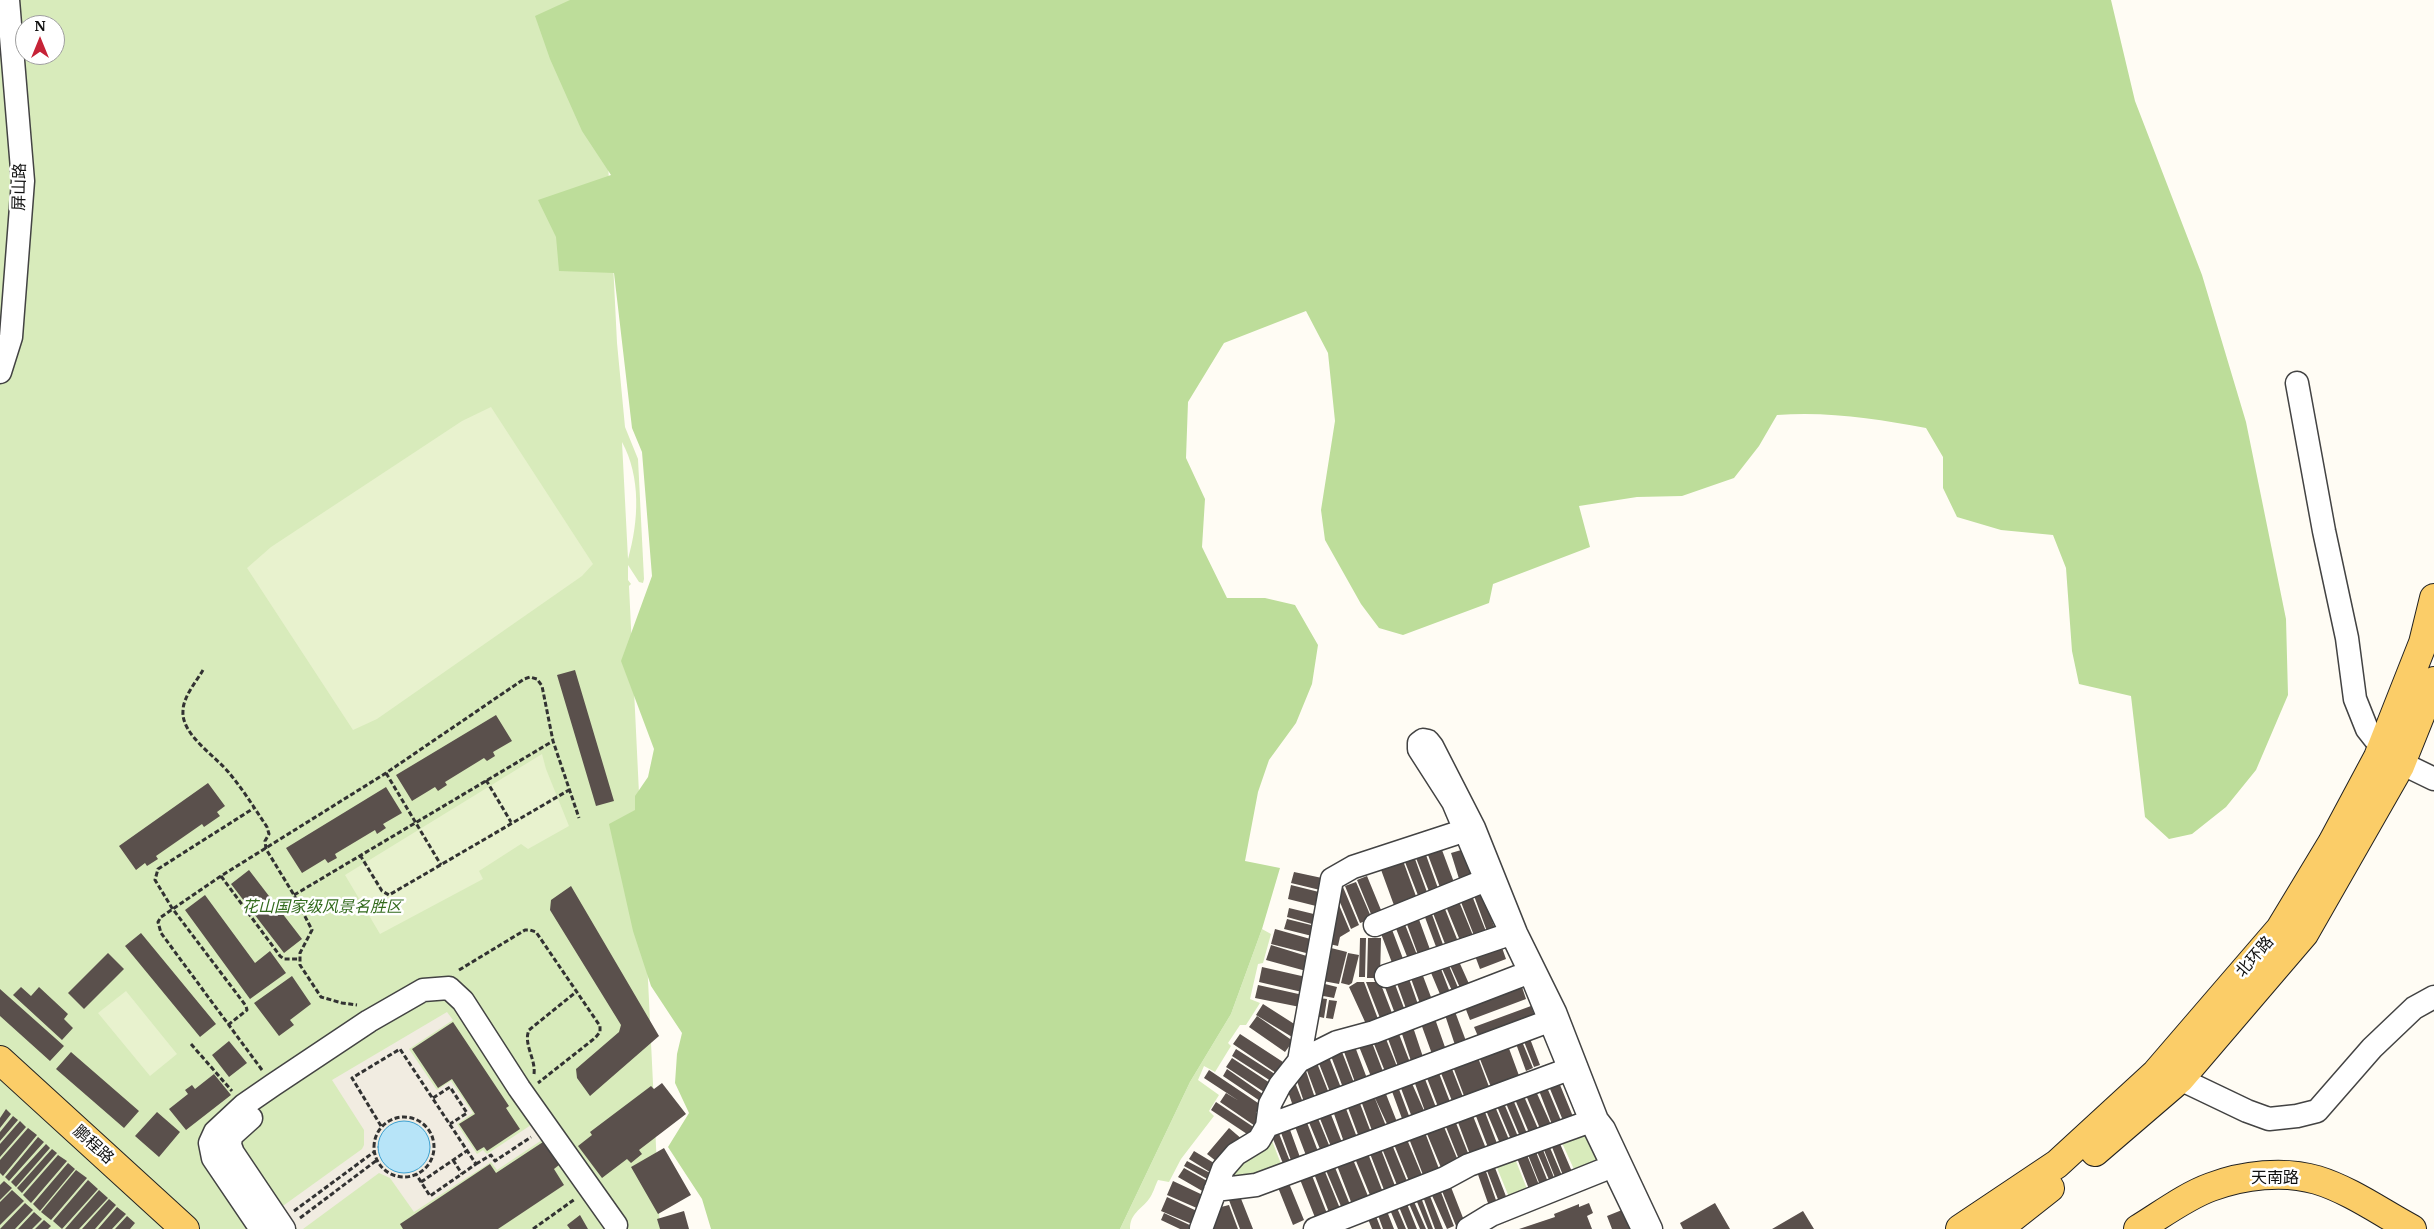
<!DOCTYPE html>
<meta charset="utf-8">
<style>
body{margin:0}
#map{position:relative;width:2434px;height:1229px;overflow:hidden;background:#fffcf4;font-family:Merriweather,serif}
canvas{display:block}
.north{position:absolute;left:15px;top:15px;width:50px;height:50px;box-sizing:border-box;background:#fff;border:1px solid #9f9f9f;border-radius:50%;rotate:0deg;font-size:14px;font-weight:700;line-height:20px;text-align:center;color:#101010}
.north::after{content:'';display:block;margin:auto;width:18px;height:22px;background:#c62337;clip-path:polygon(50% 0,100% 100%,50% 72%,0 100%)}
</style>
<div id="map">
<canvas width="2434" height="1229"></canvas>
<div class="north">N</div>
</div>
<script>
const c = document.querySelector('canvas').getContext('2d');
c.lineJoin = 'round';
function fill(path, color) { c.fillStyle = color; c.fill(path, 'evenodd'); }
function trace(path, color, width, dash) { c.strokeStyle = color; c.lineWidth = width; c.lineCap = dash ? 'butt' : 'round'; c.setLineDash(dash || []); c.stroke(path); }
function write(font, color, halo, rows, align = 'center') {
  c.font = font + ' Merriweather,"Noto Sans SC",serif'; c.lineWidth = 5; c.setLineDash([]); c.textBaseline = 'middle'; c.strokeStyle = halo; c.fillStyle = color; for (const [text, x, y, turn = 0] of rows) {
    c.save(); c.translate(x, y); c.rotate((+turn || 0) * Math.PI / 180); c.textAlign = isNaN(turn) ? turn : align; if (halo) c.strokeText(text, 0, 0); c.fillText(text, 0, 0); c.restore();
  }
}
const green = new Path2D(`
 M 0,0 L 600,0 L 617,343 L 625,427 L 638,459 L 644,579 L 643,583 L 639,582 L 628,565 L 628,580 L 631,584 L 629,586 L 660,1229 L 0,1229 ZM 25,25 L 55,25 L 55,55 L 25,55 ZM 622,442 C 641,477 639,521 628,559 Z
 M 1262,929 L 1271,934 L 1263,963 L 1258,964 L 1250,999 L 1260,1003 L 1246,1025 L 1240,1025 L 1228,1043 L 1231,1046 L 1215,1072 L 1204,1066 L 1198,1080 L 1219,1095 L 1209,1111 L 1214,1116 L 1181,1159 L 1169,1182 L 1158,1180 C 1155,1186 1153,1194 1149,1199 C 1141,1210 1130,1213 1130,1229 L 1120,1229 L 1190,1082 L 1231,1014 Z
 M 1588,1128 L 1606,1161 L 1577,1176 L 1558,1134 Z
 M 1269,1133 L 1283,1169 L 1236,1185 L 1224,1171 Z
 M 1512,1151 L 1529,1194 L 1511,1202 L 1493,1158 Z`);
const forest = new Path2D(`
 M 570,0 L 2111,0 L 2135,101 L 2202,275 L 2246,422 L 2286,619 L 2288,695 L 2256,770 L 2226,807 L 2192,834 L 2169,839 L 2145,817 L 2131,696 L 2079,684 L 2072,651 L 2066,568 L 2053,535 L 2001,530 L 1957,517 L 1943,488 L 1943,457 L 1926,428 C 1877,419 1828,411 1777,415 L 1759,446 L 1734,478 L 1682,496 L 1637,497 L 1579,506 L 1590,547 L 1493,584 L 1489,603 L 1403,635 L 1379,628 L 1361,604 L 1325,540 L 1321,510 L 1335,421 L 1328,353 L 1306,311 L 1224,343 L 1188,402 L 1186,458 L 1205,499 L 1202,547 L 1227,598 L 1265,598 L 1295,605 L 1318,645 L 1312,684 L 1296,723 L 1269,760 L 1258,792 L 1245,861 L 1280,868 L 1262,929 L 1231,1014 L 1190,1082 L 1120,1229 L 711,1229 L 702,1199 L 668,1147 L 689,1113 L 675,1083 L 677,1054 L 682,1033 L 651,986 L 633,931 L 609,824 L 635,810 L 635,796 L 648,777 L 654,749 L 621,661 L 652,576 L 642,452 L 632,428 L 614,273 L 559,271 L 556,237 L 538,200 L 611,175 L 582,131 L 550,59 L 535,16 Z`);
const pitch = new Path2D(`
 M 491,407 L 593,564 L 582,576 L 377,719 L 353,730 L 247,568 L 271,547 L 462,421 Z
 M 542,754 L 546,769 L 569,826 L 528,849 L 521,844 L 479,871 L 483,879 L 380,934 L 345,875 Z
 M 126,991 L 177,1054 L 150,1076 L 98,1013 Z`);
const plaza = new Path2D(`
 M 447,1012 L 453,1020 L 409,1049 L 437,1090 L 451,1081 L 473,1113 L 457,1124 L 477,1154 L 483,1150 L 487,1154 L 531,1125 L 542,1140 L 497,1170 L 491,1162 L 414,1212 L 390,1178 L 379,1173 L 303,1229 L 297,1229 L 280,1208 L 362,1149 L 364,1145 L 364,1130 L 332,1080 ZM 392,1124 L 430,1152 L 427,1159 L 417,1170 L 410,1172 L 383,1133 Z`);
const water = new Path2D(`
 M378 1147a26 26 0 1 1 52 0a26 26 0 1 1-52 0Z`);
const building = new Path2D(`
 M 575,670 L 614,801 L 596,806 L 557,675 Z
 M 496,715 L 512,741 L 493,752 L 495,756 L 487,761 L 484,758 L 445,782 L 447,785 L 438,791 L 435,787 L 412,801 L 396,775 Z
 M 208,783 L 225,806 L 217,812 L 220,816 L 204,827 L 202,824 L 156,856 L 158,859 L 147,866 L 145,863 L 136,870 L 119,846 Z
 M 386,787 L 402,813 L 383,824 L 386,828 L 377,834 L 375,830 L 335,854 L 337,858 L 328,863 L 325,859 L 302,873 L 286,848 Z
 M 1468,848 L 1477,877 L 1460,882 L 1451,853 Z
 M 1442,850 L 1455,885 L 1441,890 L 1428,855 Z
 M 1426,855 L 1439,891 L 1430,894 L 1416,858 Z
 M 1402,858 L 1417,899 L 1395,908 L 1380,867 Z
 M 1415,859 L 1428,895 L 1419,898 L 1405,862 Z
 M 249,870 L 302,939 L 284,953 L 231,884 Z
 M 1294,872 L 1322,878 L 1320,890 L 1291,883 Z
 M 1367,876 L 1381,910 L 1371,914 L 1357,880 Z
 M 1356,882 L 1372,919 L 1360,923 L 1345,886 Z
 M 1291,885 L 1319,892 L 1316,906 L 1288,899 Z
 M 571,886 L 659,1036 L 590,1096 L 577,1078 L 576,1069 L 619,1032 L 621,1025 L 550,910 L 551,900 Z
 M 1343,887 L 1359,925 L 1351,929 L 1335,890 Z
 M 1480,890 L 1496,931 L 1488,934 L 1473,893 Z
 M 1334,893 L 1350,931 L 1340,937 L 1338,946 L 1325,943 Z
 M 1471,893 L 1487,934 L 1475,938 L 1459,897 Z
 M 205,895 L 255,963 L 270,951 L 286,973 L 250,999 L 185,910 Z
 M 1458,899 L 1474,938 L 1461,943 L 1445,904 Z
 M 1443,904 L 1459,944 L 1447,949 L 1431,908 Z
 M 1289,908 L 1322,916 L 1319,926 L 1287,917 Z
 M 1430,909 L 1445,950 L 1438,952 L 1423,912 Z
 M 1417,914 L 1432,955 L 1420,960 L 1405,919 Z
 M 1287,919 L 1319,927 L 1316,937 L 1284,929 Z
 M 1404,922 L 1419,960 L 1410,964 L 1395,926 Z
 M 1391,927 L 1405,964 L 1394,968 L 1380,931 Z
 M 1275,929 L 1314,940 L 1310,954 L 1271,944 Z
 M 141,933 L 216,1024 L 200,1037 L 125,946 Z
 M 1360,938 L 1366,938 L 1365,977 L 1359,977 Z
 M 1368,938 L 1381,938 L 1380,978 L 1367,978 Z
 M 1500,942 L 1506,959 L 1480,969 L 1474,953 Z
 M 1271,945 L 1310,957 L 1306,971 L 1266,960 Z
 M 1331,948 L 1347,952 L 1339,984 L 1323,981 Z
 M 108,953 L 124,969 L 84,1009 L 68,993 Z
 M 1348,953 L 1359,955 L 1352,983 L 1349,985 L 1341,983 Z
 M 1457,957 L 1470,986 L 1461,990 L 1448,961 Z
 M 1447,961 L 1459,990 L 1453,993 L 1440,964 Z
 M 1439,964 L 1451,995 L 1442,999 L 1429,968 Z
 M 1262,967 L 1306,977 L 1302,992 L 1259,982 Z
 M 1420,968 L 1434,1005 L 1422,1009 L 1409,973 Z
 M 1407,973 L 1420,1010 L 1408,1014 L 1395,978 Z
 M 292,976 L 311,1004 L 290,1020 L 294,1025 L 279,1036 L 254,1003 Z
 M 1393,979 L 1407,1016 L 1397,1019 L 1383,982 Z
 M 1520,981 L 1526,999 L 1470,1020 L 1463,1002 Z
 M 1357,982 L 1364,982 L 1378,1019 L 1366,1024 L 1349,987 Z
 M 1366,982 L 1380,982 L 1392,1013 L 1380,1018 Z
 M 1321,983 L 1337,987 L 1334,998 L 1318,995 Z
 M 1258,985 L 1303,995 L 1300,1007 L 1255,998 Z
 M 21,987 L 31,996 L 39,987 L 68,1014 L 64,1019 L 73,1028 L 62,1040 L 13,995 Z
 M 0,989 L 64,1046 L 50,1061 L 0,1016 Z
 M 1319,998 L 1327,999 L 1324,1018 L 1316,1016 Z
 M 1329,1000 L 1337,1001 L 1333,1019 L 1326,1018 Z
 M 1263,1004 L 1299,1027 L 1292,1037 L 1256,1015 Z
 M 1531,1006 L 1536,1019 L 1480,1041 L 1474,1027 Z
 M 1454,1009 L 1466,1041 L 1455,1045 L 1444,1012 Z
 M 1257,1016 L 1293,1041 L 1285,1052 L 1249,1027 Z
 M 1434,1016 L 1446,1050 L 1432,1054 L 1420,1021 Z
 M 453,1022 L 509,1106 L 506,1108 L 520,1129 L 487,1151 L 484,1147 L 477,1151 L 459,1124 L 475,1114 L 452,1079 L 438,1088 L 412,1049 Z
 M 1412,1024 L 1424,1060 L 1412,1064 L 1400,1028 Z
 M 1397,1029 L 1411,1065 L 1399,1069 L 1386,1033 Z
 M 1240,1034 L 1283,1062 L 1276,1073 L 1233,1044 Z
 M 1384,1034 L 1398,1069 L 1386,1074 L 1372,1039 Z
 M 1529,1036 L 1540,1065 L 1534,1067 L 1523,1039 Z
 M 1521,1039 L 1533,1068 L 1526,1071 L 1515,1041 Z
 M 1371,1040 L 1384,1074 L 1372,1079 L 1358,1044 Z
 M 229,1041 L 247,1063 L 229,1077 L 212,1055 Z
 M 1507,1043 L 1521,1081 L 1493,1092 L 1478,1054 Z
 M 1354,1044 L 1368,1081 L 1356,1085 L 1343,1049 Z
 M 1236,1049 L 1278,1076 L 1274,1083 L 1232,1056 Z
 M 71,1052 L 139,1111 L 124,1128 L 56,1069 Z
 M 1342,1052 L 1356,1088 L 1345,1093 L 1331,1056 Z
 M 1477,1055 L 1491,1092 L 1466,1101 L 1452,1064 Z
 M 1329,1057 L 1343,1093 L 1332,1097 L 1318,1061 Z
 M 1232,1058 L 1273,1085 L 1267,1094 L 1226,1067 Z
 M 1317,1063 L 1330,1096 L 1318,1100 L 1306,1068 Z
 M 1450,1064 L 1465,1102 L 1454,1106 L 1439,1068 Z
 M 1437,1068 L 1452,1107 L 1440,1112 L 1425,1073 Z
 M 1227,1069 L 1267,1097 L 1263,1103 L 1223,1076 Z
 M 1209,1070 L 1261,1105 L 1256,1113 L 1265,1119 L 1258,1128 L 1220,1102 L 1226,1093 L 1239,1101 L 1204,1078 Z
 M 1306,1071 L 1316,1101 L 1305,1105 L 1295,1075 Z
 M 214,1074 L 231,1095 L 186,1130 L 169,1109 L 188,1094 L 185,1090 L 192,1085 L 195,1089 Z
 M 1423,1074 L 1437,1110 L 1426,1114 L 1413,1078 Z
 M 1410,1079 L 1426,1115 L 1413,1120 L 1399,1083 Z
 M 1294,1080 L 1304,1105 L 1294,1109 L 1285,1083 Z
 M 1558,1080 L 1574,1119 L 1564,1123 L 1548,1084 Z
 M 662,1083 L 686,1114 L 639,1150 L 642,1154 L 631,1163 L 627,1159 L 602,1178 L 578,1146 L 592,1135 L 590,1132 L 651,1086 L 654,1089 Z
 M 1397,1084 L 1411,1121 L 1404,1124 L 1390,1086 Z
 M 1546,1085 L 1562,1123 L 1553,1127 L 1538,1088 Z
 M 1384,1089 L 1397,1122 L 1388,1126 L 1374,1096 L 1388,1131 L 1374,1136 L 1360,1098 Z
 M 1535,1089 L 1552,1127 L 1541,1131 L 1525,1093 Z
 M 1523,1094 L 1539,1131 L 1530,1135 L 1514,1097 Z
 M 1512,1097 L 1528,1136 L 1521,1139 L 1505,1101 Z
 M 1359,1101 L 1372,1135 L 1360,1140 L 1347,1105 Z
 M 1503,1101 L 1519,1139 L 1512,1142 L 1496,1104 Z
 M 1216,1102 L 1258,1130 L 1253,1138 L 1211,1110 Z
 M 1494,1104 L 1510,1142 L 1501,1146 L 1485,1108 Z
 M 1345,1106 L 1358,1140 L 1345,1145 L 1333,1111 Z
 M 1483,1107 L 1498,1146 L 1489,1150 L 1474,1111 Z
 M 6,1109 L 11,1114 L 0,1128 L 0,1118 Z
 M 1471,1111 L 1487,1151 L 1471,1157 L 1456,1117 Z
 M 157,1112 L 180,1132 L 159,1157 L 135,1136 Z
 M 1330,1112 L 1343,1145 L 1332,1149 L 1319,1116 Z
 M 13,1116 L 18,1120 L 0,1141 L 0,1132 Z
 M 1317,1116 L 1331,1150 L 1322,1154 L 1308,1120 Z
 M 1454,1118 L 1470,1158 L 1460,1162 L 1444,1122 Z
 M 1306,1120 L 1319,1154 L 1307,1158 L 1294,1124 Z
 M 20,1121 L 26,1127 L 0,1157 L 0,1144 Z
 M 1442,1122 L 1459,1163 L 1442,1170 L 1425,1129 Z
 M 1289,1127 L 1301,1160 L 1292,1163 L 1280,1130 Z
 M 28,1128 L 37,1135 L 3,1176 L 0,1173 L 0,1160 Z
 M 1229,1128 L 1243,1140 L 1221,1165 L 1207,1154 Z
 M 1424,1130 L 1441,1174 L 1425,1180 L 1408,1136 Z
 M 1278,1131 L 1291,1164 L 1284,1166 L 1271,1134 Z
 M 38,1137 L 44,1142 L 9,1181 L 5,1177 Z
 M 1406,1137 L 1424,1180 L 1411,1186 L 1393,1142 Z
 M 1558,1139 L 1573,1174 L 1564,1178 L 1550,1142 Z
 M 543,1142 L 559,1165 L 554,1169 L 564,1185 L 498,1229 L 403,1229 L 400,1224 L 490,1164 L 496,1173 Z
 M 1391,1142 L 1409,1186 L 1399,1190 L 1381,1146 Z
 M 1548,1143 L 1563,1178 L 1556,1180 L 1542,1145 Z
 M 46,1144 L 50,1148 L 16,1187 L 11,1182 Z
 M 1541,1145 L 1555,1180 L 1550,1182 L 1535,1147 Z
 M 1380,1147 L 1397,1191 L 1386,1195 L 1369,1151 Z
 M 1534,1147 L 1548,1182 L 1540,1185 L 1526,1150 Z
 M 664,1148 L 691,1195 L 658,1214 L 631,1167 Z
 M 52,1149 L 57,1153 L 22,1193 L 17,1188 Z
 M 1525,1150 L 1539,1185 L 1529,1189 L 1515,1153 Z
 M 1194,1151 L 1219,1166 L 1213,1174 L 1189,1159 Z
 M 1367,1151 L 1384,1195 L 1372,1200 L 1354,1156 Z
 M 58,1155 L 67,1161 L 31,1203 L 23,1195 Z
 M 1352,1157 L 1370,1201 L 1353,1207 L 1336,1163 Z
 M 1492,1160 L 1507,1199 L 1499,1202 L 1484,1163 Z
 M 1187,1161 L 1212,1174 L 1209,1180 L 1184,1166 Z
 M 68,1163 L 75,1169 L 40,1211 L 33,1204 Z
 M 1483,1163 L 1497,1203 L 1489,1206 L 1475,1166 Z
 M 1334,1165 L 1351,1207 L 1343,1211 L 1325,1168 Z
 M 1323,1167 L 1341,1211 L 1330,1215 L 1313,1171 Z
 M 1184,1168 L 1209,1182 L 1204,1192 L 1178,1177 Z
 M 76,1170 L 87,1178 L 51,1220 L 41,1212 Z
 M 1311,1173 L 1328,1216 L 1316,1220 L 1299,1177 Z
 M 88,1180 L 98,1189 L 62,1229 L 53,1221 Z
 M 4,1181 L 12,1188 L 0,1200 L 0,1185 Z
 M 1173,1181 L 1205,1196 L 1199,1209 L 1167,1195 Z
 M 1288,1181 L 1304,1220 L 1293,1225 L 1277,1185 Z
 M 1449,1182 L 1465,1223 L 1456,1226 L 1440,1186 Z
 M 1439,1187 L 1454,1226 L 1447,1229 L 1430,1191 Z
 M 12,1190 L 24,1201 L 0,1225 L 0,1202 Z
 M 99,1190 L 108,1198 L 79,1229 L 65,1229 Z
 M 1238,1191 L 1253,1229 L 1240,1229 L 1227,1195 Z
 M 1428,1191 L 1443,1229 L 1435,1229 L 1422,1194 Z
 M 1420,1195 L 1433,1229 L 1428,1229 L 1415,1197 Z
 M 1167,1197 L 1199,1212 L 1194,1225 L 1161,1211 Z
 M 1412,1197 L 1426,1229 L 1420,1229 L 1407,1199 Z
 M 109,1199 L 116,1205 L 95,1229 L 82,1229 Z
 M 1405,1199 L 1417,1229 L 1408,1229 L 1397,1202 Z
 M 25,1203 L 33,1210 L 15,1229 L 0,1229 Z
 M 1395,1203 L 1406,1229 L 1398,1229 L 1388,1205 Z
 M 1589,1203 L 1593,1213 L 1587,1216 L 1592,1229 L 1519,1229 L 1555,1217 L 1554,1214 L 1579,1204 L 1579,1207 Z
 M 1715,1203 L 1730,1229 L 1683,1229 L 1680,1223 Z
 M 1229,1205 L 1238,1229 L 1208,1229 L 1217,1208 Z
 M 1385,1206 L 1394,1229 L 1383,1229 L 1376,1210 Z
 M 117,1207 L 126,1214 L 112,1229 L 98,1229 Z
 M 1627,1208 L 1636,1229 L 1612,1229 L 1607,1216 Z
 M 684,1211 L 689,1229 L 660,1229 L 657,1219 Z
 M 1374,1211 L 1381,1229 L 1372,1229 L 1366,1214 Z
 M 1803,1211 L 1814,1229 L 1772,1229 Z
 M 34,1212 L 42,1219 L 32,1229 L 18,1229 Z
 M 1164,1213 L 1194,1227 L 1193,1229 L 1180,1229 L 1161,1220 Z
 M 580,1215 L 588,1229 L 570,1229 L 567,1225 Z
 M 127,1216 L 135,1223 L 130,1229 L 115,1229 Z
 M 44,1220 L 51,1226 L 48,1229 L 35,1229 Z`);
const path = new Path2D(`
 M 203,670 C 196,682 183,697 183,711 C 181,735 217,757 230,774 C 244,791 255,809 267,827 L 269,834 L 265,841 L 266,849 L 294,895 L 312,930 L 300,953 L 300,965 L 321,997 L 342,1003 L 357,1005
 M 386,773 L 441,865
 M 486,780 L 511,822
 M 360,855 L 382,891 L 389,895 L 569,790
 M 221,876 L 280,956 L 284,959 L 299,959
 M 294,895 L 553,741
 M 459,970 L 525,930 L 530,930 L 536,932 L 600,1026 L 600,1032 L 595,1038 L 538,1083
 M 228,1025 L 247,1010 L 246,1006 L 172,908 L 155,880 L 158,869 L 254,808
 M 191,1044 L 232,1091
 M 262,1070 L 161,933 L 158,922 L 161,917 L 221,876 L 386,773 L 524,679 L 530,677 L 537,679 L 542,686 L 553,741 L 579,818
 M 534,1074 C 536,1059 523,1044 529,1030 L 576,992
 M 433,1098 L 450,1087 L 467,1113 L 450,1124
 M374 1147a30 30 0 1 1 60 0a30 30 0 1 1-60 0Z
 M 381,1126 L 352,1078 L 400,1049 L 476,1164 L 430,1196 L 416,1174
 M 453,1160 L 462,1174
 M 476,1164 L 491,1155 L 495,1161 L 531,1137
 M 421,1182 L 468,1150
 M 294,1211 L 374,1152
 M 300,1218 L 377,1160
 M 533,1229 L 575,1199`);
const minor = new Path2D(`
 M 0,372 L 11,337 L 23,181 L 8,0
 M 2297,383 L 2324,531 L 2347,638 L 2355,699 L 2367,729 L 2382,748 L 2401,763 L 2434,779
 M 1375,925 L 1486,880
 M 1386,976 L 1510,934
 M 1299,1061 L 1337,1042 L 1374,1032 L 1530,972
 M 2164,1075 L 2180,1079 L 2247,1111 L 2269,1119 L 2297,1116 L 2317,1111 L 2372,1048 L 2414,1008 L 2434,997
 M 251,1118 L 231,1136 L 230,1145 L 233,1153 L 284,1229
 M 1267,1126 L 1549,1021
 M 1215,1190 L 1256,1185 L 1569,1069
 M 261,1229 L 213,1158 L 210,1143 L 215,1132 L 244,1105 L 273,1085 L 369,1021 L 423,990 L 449,988 L 463,1001 L 519,1088 L 616,1225
 M 1201,1229 L 1223,1169 L 1236,1154 L 1259,1140 L 1267,1126 L 1270,1104 L 1280,1085 L 1299,1061 L 1332,879 L 1353,867 L 1466,830
 M 1315,1229 L 1445,1178 L 1469,1165 L 1591,1121
 M 1468,1229 L 1491,1215 L 1613,1166
 M 1643,1229 L 1591,1121 L 1530,972 L 1486,880 L 1453,802 L 1419,749 L 1419,743 L 1423,740 L 1428,741 L 1432,746 L 1474,828 L 1516,933 L 1555,1012 L 1597,1120 L 1604,1129 L 1651,1229`);
const major = new Path2D(`
 M 0,1060 L 185,1229
 M 2095,1152 L 2180,1079 L 2304,934 L 2400,766 L 2434,681
 M 1960,1229 L 2057,1164 L 2156,1073 L 2280,929 L 2332,843 L 2378,757 L 2423,643 L 2434,598
 M 1998,1229 L 2050,1188
 M 2138,1229 C 2161,1215 2186,1196 2211,1187 C 2243,1175 2284,1170 2317,1180 C 2350,1190 2382,1213 2412,1229`);
const streetNames = [
 ["屏山路",20,187,-89],
 ["北环路",2255,957,-49],
 ["鹏程路",93,1145,42],
 ["天南路",2275,1178]
];
const parkNames = [
 ["花山国家级风景名胜区",322,907]
];
fill(green, '#d8ebbb');
fill(forest, '#bddd9a');
fill(pitch, '#e8f2ce');
fill(plaza, '#f1ece1');
fill(water, '#b7e4f8');
trace(water, '#3ca0d1', 1);
fill(building, '#5a504c');
trace(minor, '#434343', 25);
trace(major, '#212121', 30);
trace(path, '#323232', 3, [5, 2.5]);
trace(minor, '#fff', 22);
trace(major, '#fbcd68', 28);
write('16px', '#101010', '#fff', streetNames);
write('italic 16px', '#336b1e', '#fff', parkNames);
</script>
